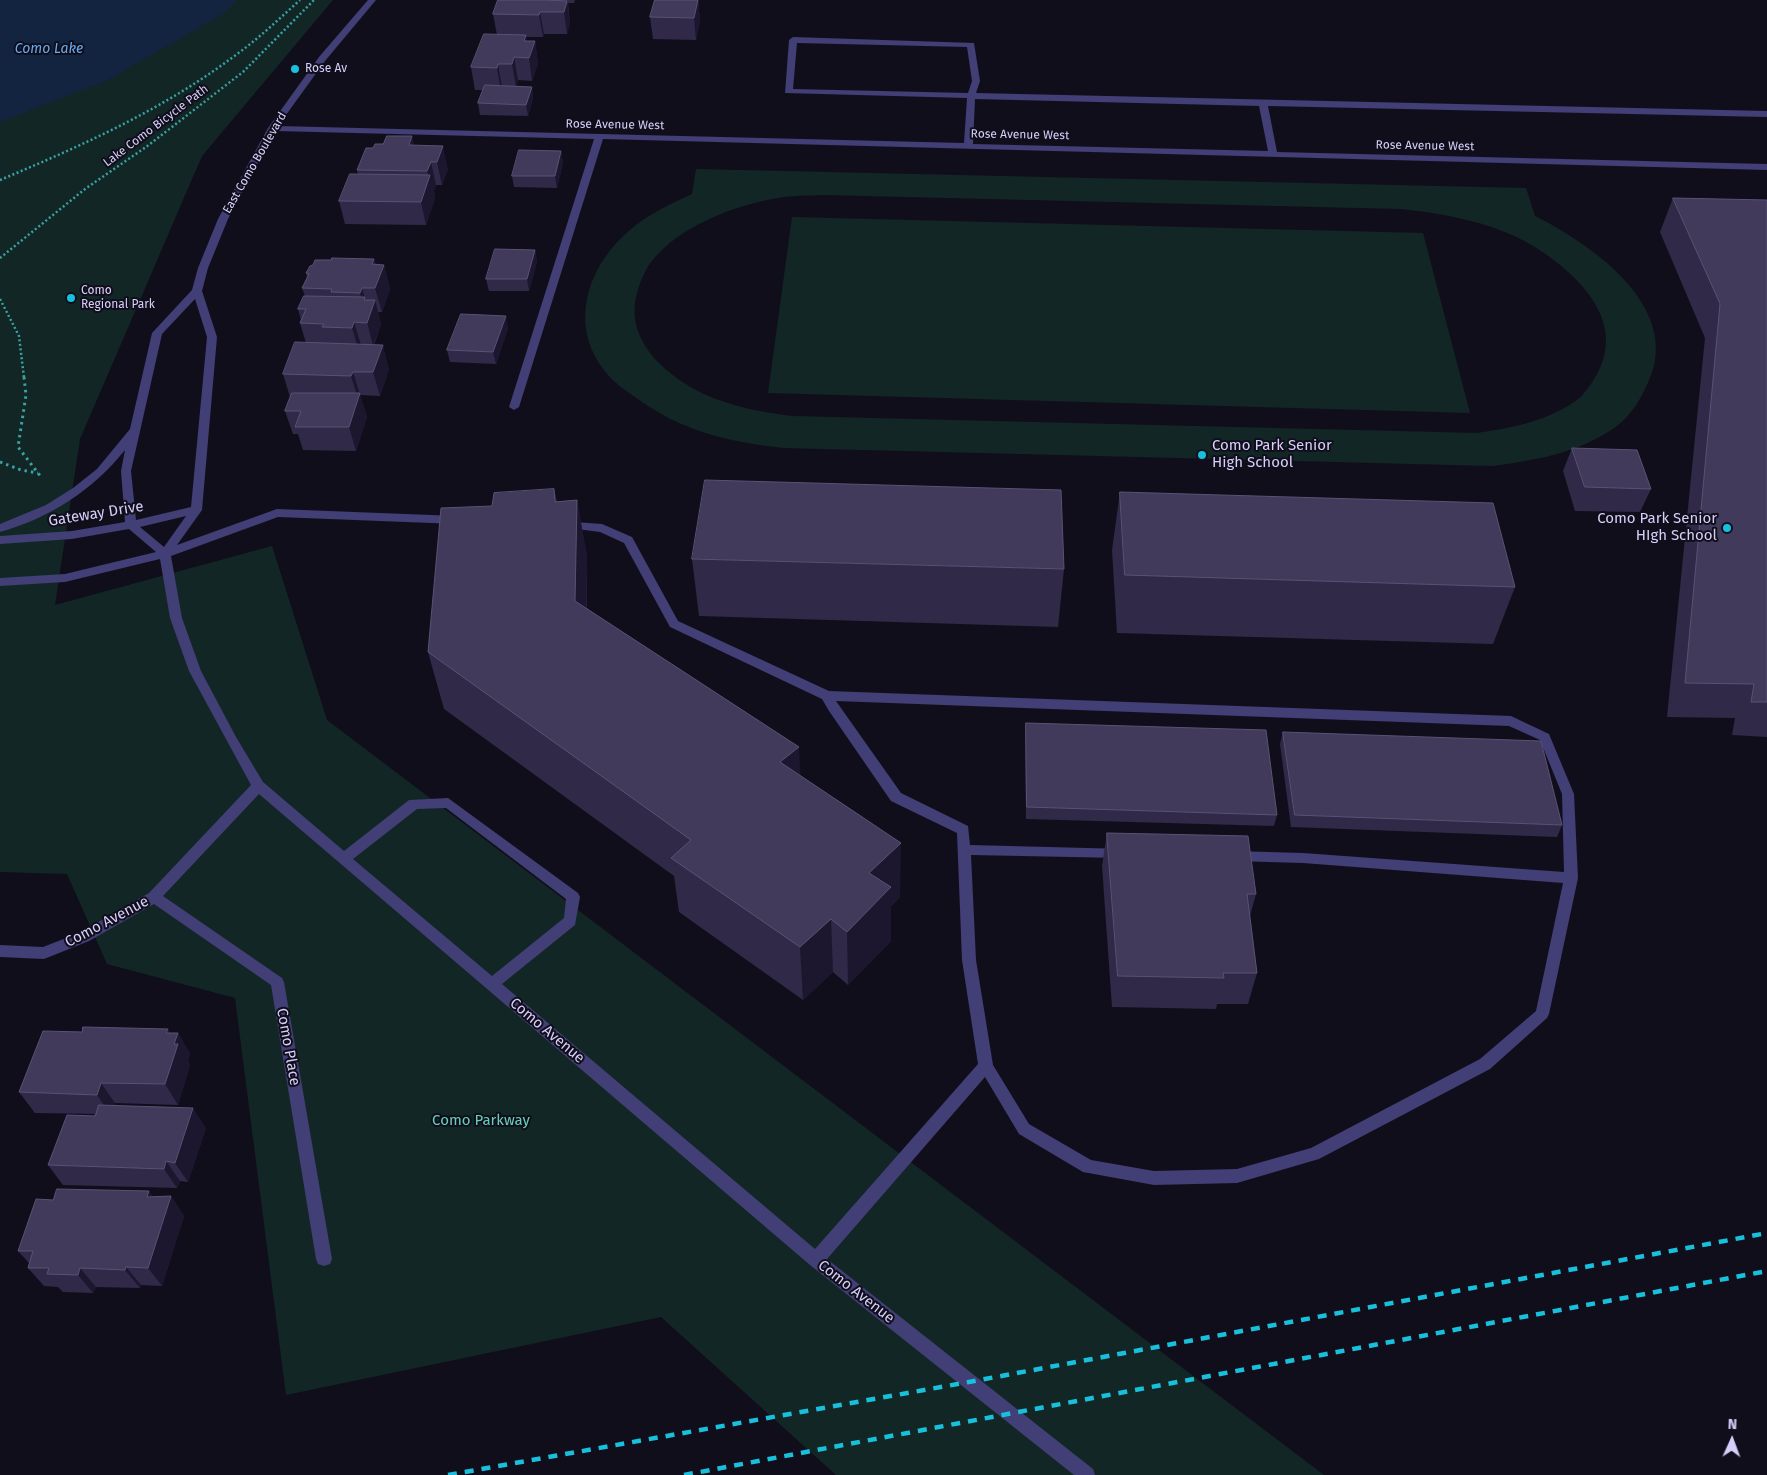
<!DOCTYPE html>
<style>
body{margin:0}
#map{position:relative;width:1767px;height:1475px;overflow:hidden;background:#110e1c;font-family:"Fira Sans",sans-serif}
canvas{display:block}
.north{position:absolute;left:1707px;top:1415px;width:50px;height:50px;-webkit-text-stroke:4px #110e1c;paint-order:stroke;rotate:2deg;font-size:14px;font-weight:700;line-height:20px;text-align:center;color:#d5cff9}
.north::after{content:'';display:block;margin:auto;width:18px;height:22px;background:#d5cff9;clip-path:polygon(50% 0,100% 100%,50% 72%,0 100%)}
</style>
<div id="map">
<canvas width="1767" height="1475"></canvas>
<div class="north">N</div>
</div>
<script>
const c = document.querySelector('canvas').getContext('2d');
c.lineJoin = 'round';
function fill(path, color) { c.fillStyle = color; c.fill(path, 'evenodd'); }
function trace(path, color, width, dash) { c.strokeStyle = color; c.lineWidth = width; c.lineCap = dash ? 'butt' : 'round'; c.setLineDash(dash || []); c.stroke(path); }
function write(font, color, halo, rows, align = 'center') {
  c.font = font + ' "Fira Sans",sans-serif'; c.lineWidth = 4; c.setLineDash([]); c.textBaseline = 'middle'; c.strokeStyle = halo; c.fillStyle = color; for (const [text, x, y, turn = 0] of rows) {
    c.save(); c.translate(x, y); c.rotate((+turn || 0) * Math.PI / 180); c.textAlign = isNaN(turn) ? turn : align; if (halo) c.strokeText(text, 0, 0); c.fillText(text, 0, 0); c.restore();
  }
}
const green = new Path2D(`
 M 0,0 L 333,0 L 202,156 L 80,439 L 55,605 L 272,546 L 327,720 L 1324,1475 L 836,1475 L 661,1317 L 286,1395 L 235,998 L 107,964 L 67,874 L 0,872 Z
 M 696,169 L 1526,188 L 1535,216 C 1593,245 1687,310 1646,387 C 1639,402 1629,418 1614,428 C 1578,453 1536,460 1493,466 L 784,448 C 728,442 681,431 635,397 C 628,392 620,387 614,381 C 566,334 583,270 630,230 C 648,214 671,204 692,194 ZM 824,195 L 1401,209 C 1447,214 1498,223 1538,249 C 1581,277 1627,323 1596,376 C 1590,386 1582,398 1571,404 C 1542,422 1511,428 1477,433 L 792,416 C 762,412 732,407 704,394 C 665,375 624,340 637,293 C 640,282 645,270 651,262 C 679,226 735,205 778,198 C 793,195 809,196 824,195 Z
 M 792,217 L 1423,233 L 1470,413 L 768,393 Z`);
const water = new Path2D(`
 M 0,0 L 237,0 L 223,14 L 106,81 L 0,122 Z`);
const pathFar1 = new Path2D(`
 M 0,180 C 81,146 162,110 233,57 C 257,40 278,20 300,0
 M 0,258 L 85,189 L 146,147 L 243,72 L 314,0
 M 0,299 L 19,336 L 24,378`);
const path = new Path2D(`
 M 24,377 L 26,395 L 18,447 L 41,477
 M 0,462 L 21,470 L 38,473`);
const minor = new Path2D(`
 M 368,0 L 376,0 L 325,61 L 278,126 L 964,143 L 967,98 L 785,93 L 789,40 L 793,37 L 974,43 L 980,81 L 976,93 L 1767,111 L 1767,117 L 1268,106 L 1277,152 L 1767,164 L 1767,170 L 603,139 L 519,407 L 514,410 L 509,407 L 594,139 L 275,131 L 228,219 L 208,268 L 202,291 L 217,337 L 202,510 L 177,545 L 277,509 L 457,516 L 463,520 L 457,524 L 278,517 L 171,556 L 182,618 L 201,671 L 236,737 L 263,782 L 344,851 L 409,800 L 448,798 L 578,893 L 580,897 L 575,925 L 502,984 L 815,1249 L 978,1064 L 962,960 L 957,833 L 891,801 L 829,711 L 822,699 L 670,627 L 624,543 L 600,532 L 561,527 L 559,524 L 561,521 L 602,524 L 632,537 L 678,621 L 829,691 L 1511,716 L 1549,734 L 1574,794 L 1578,878 L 1549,1014 L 1547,1018 L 1490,1069 L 1319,1159 L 1237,1183 L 1154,1185 L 1083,1172 L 1019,1134 L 985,1077 L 827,1259 L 1093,1469 L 1095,1475 L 1074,1475 L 810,1265 L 259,794 L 163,896 L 282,978 L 284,982 L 332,1259 L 330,1264 L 324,1266 L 318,1264 L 316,1259 L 271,985 L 154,904 L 89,941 L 44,959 L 0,957 L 0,945 L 43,947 L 79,933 L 149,893 L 251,785 L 189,671 L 170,618 L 160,559 L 65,582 L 0,586 L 0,578 L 65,574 L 156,552 L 129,529 L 72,539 L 0,544 L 0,536 L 72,531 L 125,522 L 121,471 L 125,450 C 93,490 50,518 0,532 L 0,524 L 46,505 L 73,488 L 97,469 L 130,429 L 152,333 L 192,290 L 198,268 L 218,219 L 268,128 L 319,57 ZM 797,43 L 967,47 L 972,81 L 968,93 L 793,89 ZM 975,99 L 1259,106 L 1268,151 L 973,144 ZM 195,299 L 207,337 L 191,507 L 136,520 L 131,471 L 162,334 ZM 186,516 L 164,547 L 140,527 ZM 836,701 L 1509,726 L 1540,740 L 1562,794 L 1564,872 L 1303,853 L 1234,851 L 1229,852 L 1227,856 L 1229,860 L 1234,861 L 1303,863 L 1563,883 L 1536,1011 L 1480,1059 L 1311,1148 L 1237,1169 L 1154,1171 L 1091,1160 L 1029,1124 L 993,1065 L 976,960 L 971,855 L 1122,858 L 1127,857 L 1129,853 L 1127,849 L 970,845 L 968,826 L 901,793 ZM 446,808 L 566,899 L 564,918 L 492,976 L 353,859 L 417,809 Z`);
const rail = new Path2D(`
 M 448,1475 L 969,1382 L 1767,1233
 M 684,1475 L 1767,1271`);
const wall = new Path2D(`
 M 498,0 L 575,0 L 574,3 L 568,3 L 570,23 L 567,34 L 544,34 L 543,37 L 526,37 L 527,41 L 535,41 L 538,64 L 532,81 L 518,80 L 516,86 L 532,87 L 533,98 L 528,116 L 480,115 L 478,103 L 483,90 L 475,90 L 471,67 L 497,35 L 493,14 Z
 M 655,0 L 698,0 L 700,21 L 696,40 L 653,39 L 650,17 Z
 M 414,145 L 448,169 L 442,185 L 436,185 L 434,191 L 435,198 L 426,225 L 345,224 L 339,201 L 358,174 L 357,170 L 373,148 Z
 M 561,151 L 563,163 L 557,188 L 514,187 L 512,176 Z
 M 1673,198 L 1767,200 L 1767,737 L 1732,735 L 1735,718 L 1667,717 L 1705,338 L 1660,232 Z
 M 535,250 L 537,262 L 529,291 L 489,291 L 486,279 Z
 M 374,259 L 376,265 L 384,265 L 390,289 L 382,312 L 378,312 L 381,324 L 374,345 L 389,369 L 380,396 L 360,395 L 367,417 L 356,451 L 303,450 L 298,434 L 293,434 L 285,411 L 290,397 L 283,374 L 306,343 L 300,323 L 301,320 L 298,309 L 305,296 L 302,288 L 307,278 L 306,273 L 313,265 L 331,260 Z
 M 508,328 L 496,364 L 450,362 L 447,350 Z
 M 1572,448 L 1651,489 L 1640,512 L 1575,511 L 1563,471 Z
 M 554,489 L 557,502 L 577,500 L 587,557 L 587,608 L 800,776 L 900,897 L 891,906 L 891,941 L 848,985 L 833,972 L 803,1000 L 679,912 L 674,876 L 444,709 L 428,652 L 492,506 Z
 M 1120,492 L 1515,587 L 1493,644 L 1117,633 L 1112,550 Z
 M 692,559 L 1064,569 L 1058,627 L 699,616 Z
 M 1026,723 L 1277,815 L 1274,826 L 1026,819 L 1025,735 Z
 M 1283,732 L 1562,825 L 1557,837 L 1291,827 L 1280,744 Z
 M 1107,833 L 1256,894 L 1250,916 L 1257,973 L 1248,1004 L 1217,1004 L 1216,1009 L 1112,1007 L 1102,866 Z
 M 168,1029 L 170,1033 L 178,1033 L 190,1054 L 188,1061 L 190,1065 L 178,1105 L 115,1103 L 114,1105 L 206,1128 L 188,1182 L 180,1181 L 177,1188 L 63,1185 L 48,1165 L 95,1114 L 35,1113 L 19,1092 L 82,1032 Z
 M 171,1196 L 184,1216 L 162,1286 L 141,1285 L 140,1288 L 96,1287 L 93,1293 L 63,1292 L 58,1287 L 44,1286 L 28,1268 L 29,1263 L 18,1251 L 53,1200 Z`);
const shadedWall = new Path2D(`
 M 698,0 L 700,21 L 696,40 L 694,18 Z
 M 567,1 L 570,23 L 567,34 L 564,12 Z
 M 540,12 L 544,34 L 543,37 L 539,15 Z
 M 526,35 L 529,56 L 535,41 L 538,64 L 532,81 L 529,58 L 524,41 Z
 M 514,57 L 518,80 L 516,87 L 512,64 Z
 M 498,64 L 502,87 L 501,91 L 497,68 Z
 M 532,87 L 533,98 L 528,116 L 526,105 Z
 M 412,136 L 418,159 L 409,145 Z
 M 443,146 L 448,169 L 442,185 L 437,162 Z
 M 561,151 L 563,163 L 557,188 L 555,176 Z
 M 431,162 L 436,185 L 434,191 L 435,198 L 426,225 L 421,202 L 429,178 L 427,171 Z
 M 535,250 L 537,262 L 529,291 L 527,279 Z
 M 374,259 L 379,278 L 384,265 L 390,289 L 382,312 L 375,288 L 372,264 Z
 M 362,288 L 370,315 L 375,300 L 381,324 L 373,346 L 360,293 Z
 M 506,316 L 508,328 L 496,364 L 493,352 Z
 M 354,322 L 361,345 L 359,351 L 352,328 Z
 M 383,345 L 389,369 L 380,396 L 373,372 Z
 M 353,372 L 367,417 L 356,451 L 349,427 L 358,399 L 351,376 Z
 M 577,500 L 587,557 L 586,658 L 575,601 Z
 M 799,747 L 802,803 L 780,762 Z
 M 901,843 L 900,897 L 891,906 L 891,941 L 848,985 L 847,932 L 869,873 Z
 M 831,919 L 833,972 L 803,1000 L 800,947 Z
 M 168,1029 L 175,1041 L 178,1033 L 190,1054 L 188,1061 L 190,1065 L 178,1105 L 165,1084 L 166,1033 Z
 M 101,1083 L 115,1103 L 111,1115 L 97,1095 Z
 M 193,1108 L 206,1128 L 188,1182 L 175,1163 Z
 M 166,1161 L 180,1181 L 177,1188 L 164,1169 Z
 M 149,1191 L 163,1210 L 147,1197 Z
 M 171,1196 L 184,1216 L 162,1286 L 148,1268 Z
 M 126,1267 L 141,1285 L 140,1288 L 125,1270 Z
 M 80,1268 L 96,1287 L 93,1293 L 78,1275 Z`);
const building = new Path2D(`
 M 498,0 L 545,0 L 567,1 L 564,12 L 540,12 L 539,15 L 493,14 Z
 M 655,0 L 698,0 L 694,18 L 650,17 Z
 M 484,34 L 526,35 L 524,41 L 535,41 L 529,58 L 514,57 L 512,64 L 498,64 L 497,68 L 471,67 Z
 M 485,85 L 532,87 L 526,105 L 478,103 Z
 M 387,136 L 412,136 L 409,145 L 443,146 L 437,162 L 431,162 L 427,171 L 357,170 L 366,148 L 373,148 L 375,144 L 383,144 Z
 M 519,150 L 561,151 L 555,176 L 512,176 Z
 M 350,174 L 430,175 L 421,202 L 339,201 Z
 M 1673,198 L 1767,200 L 1767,702 L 1751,702 L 1754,684 L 1685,683 L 1720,304 Z
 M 495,249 L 535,250 L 527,279 L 486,279 Z
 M 332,258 L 374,259 L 372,264 L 384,265 L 375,288 L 362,288 L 360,293 L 331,292 L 332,289 L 302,288 L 309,274 L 306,273 L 310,266 L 313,265 L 315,260 L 331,260 Z
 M 304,296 L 365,297 L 364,300 L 375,300 L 367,323 L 354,322 L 352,328 L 322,327 L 324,324 L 300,323 L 306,309 L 298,309 Z
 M 461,314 L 506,316 L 493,352 L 447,350 Z
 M 295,342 L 383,345 L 373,372 L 353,372 L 351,376 L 283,374 Z
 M 292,393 L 360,393 L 349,427 L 295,427 L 301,411 L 285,411 Z
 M 1572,448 L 1637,450 L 1651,489 L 1585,487 Z
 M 705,480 L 1061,490 L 1064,569 L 692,559 Z
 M 554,489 L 555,502 L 577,500 L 575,601 L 799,747 L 780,762 L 901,843 L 869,873 L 891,887 L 847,932 L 831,919 L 800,947 L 671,858 L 691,840 L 428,652 L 441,508 L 492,506 L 494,493 Z
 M 1120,492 L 1493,503 L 1515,587 L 1125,575 Z
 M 1026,723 L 1266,730 L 1277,815 L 1027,807 Z
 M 1283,732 L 1541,741 L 1562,825 L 1295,815 Z
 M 1107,833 L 1248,836 L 1256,894 L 1247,894 L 1257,973 L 1223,973 L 1224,978 L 1118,976 Z
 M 83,1027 L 168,1029 L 166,1033 L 178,1033 L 174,1044 L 178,1044 L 165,1084 L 101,1083 L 97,1095 L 19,1092 L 43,1031 L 82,1032 Z
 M 99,1105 L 193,1108 L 175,1163 L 166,1161 L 164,1169 L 48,1165 L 67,1115 L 95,1116 Z
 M 57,1189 L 149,1191 L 147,1197 L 171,1196 L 148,1268 L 126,1267 L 125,1270 L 80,1268 L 78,1275 L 47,1274 L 49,1268 L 28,1268 L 33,1251 L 18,1251 L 36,1199 L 53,1200 Z`);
const markers = [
 [295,69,5,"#19c0db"],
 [71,298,5,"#19c0db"],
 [1202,455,5,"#19c0db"],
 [1727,528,5,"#19c0db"]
];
const farPoinames = [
 ["Rose Av",305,69],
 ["Como",81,291],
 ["Regional Park",81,305]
];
const farStreetnames = [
 ["Rose Avenue West",615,125,1],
 ["Lake Como Bicycle Path",156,126,-37],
 ["Rose Avenue West",1020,135,1],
 ["Rose Avenue West",1425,146,1],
 ["East Como Boulevard",255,163,-60]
];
const farWaternames = [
 ["Como Lake",49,49]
];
const poiNames = [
 ["Como Park Senior",1212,446],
 ["High School",1212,463],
 ["Como Park Senior",1717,519,"right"],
 ["HIgh School",1717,536,"right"]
];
const streetNames = [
 ["Gateway Drive",96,514,-9],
 ["Como Avenue",107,922,-28],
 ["Como Avenue",547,1031,40],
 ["Como Place",288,1047,80],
 ["Como Avenue",856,1292,38]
];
const parkNames = [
 ["Como Parkway",481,1121]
];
fill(green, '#122626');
fill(water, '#132440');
trace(pathFar1, '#3aa2a0', 2.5, [2, 2.5]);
trace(path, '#3aa2a0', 3, [2.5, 4]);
fill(minor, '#423e76');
trace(rail, '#19c0db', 4.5, [9, 8]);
fill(wall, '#302948');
fill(shadedWall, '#1c162f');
fill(building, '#423a5b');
trace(building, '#595274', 1);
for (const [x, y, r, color] of markers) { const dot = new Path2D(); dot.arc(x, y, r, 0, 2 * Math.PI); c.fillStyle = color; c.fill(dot); trace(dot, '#110e1c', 2); }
write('12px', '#d5cff9', '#110e1c', farPoinames, 'left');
write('12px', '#d5cff9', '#110e1c', farStreetnames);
write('italic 14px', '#68abee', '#110e1c', farWaternames);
write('15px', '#d5cff9', '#110e1c', poiNames, 'left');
write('15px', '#d5cff9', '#110e1c', streetNames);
write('15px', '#64d0b9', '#110e1c', parkNames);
</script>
